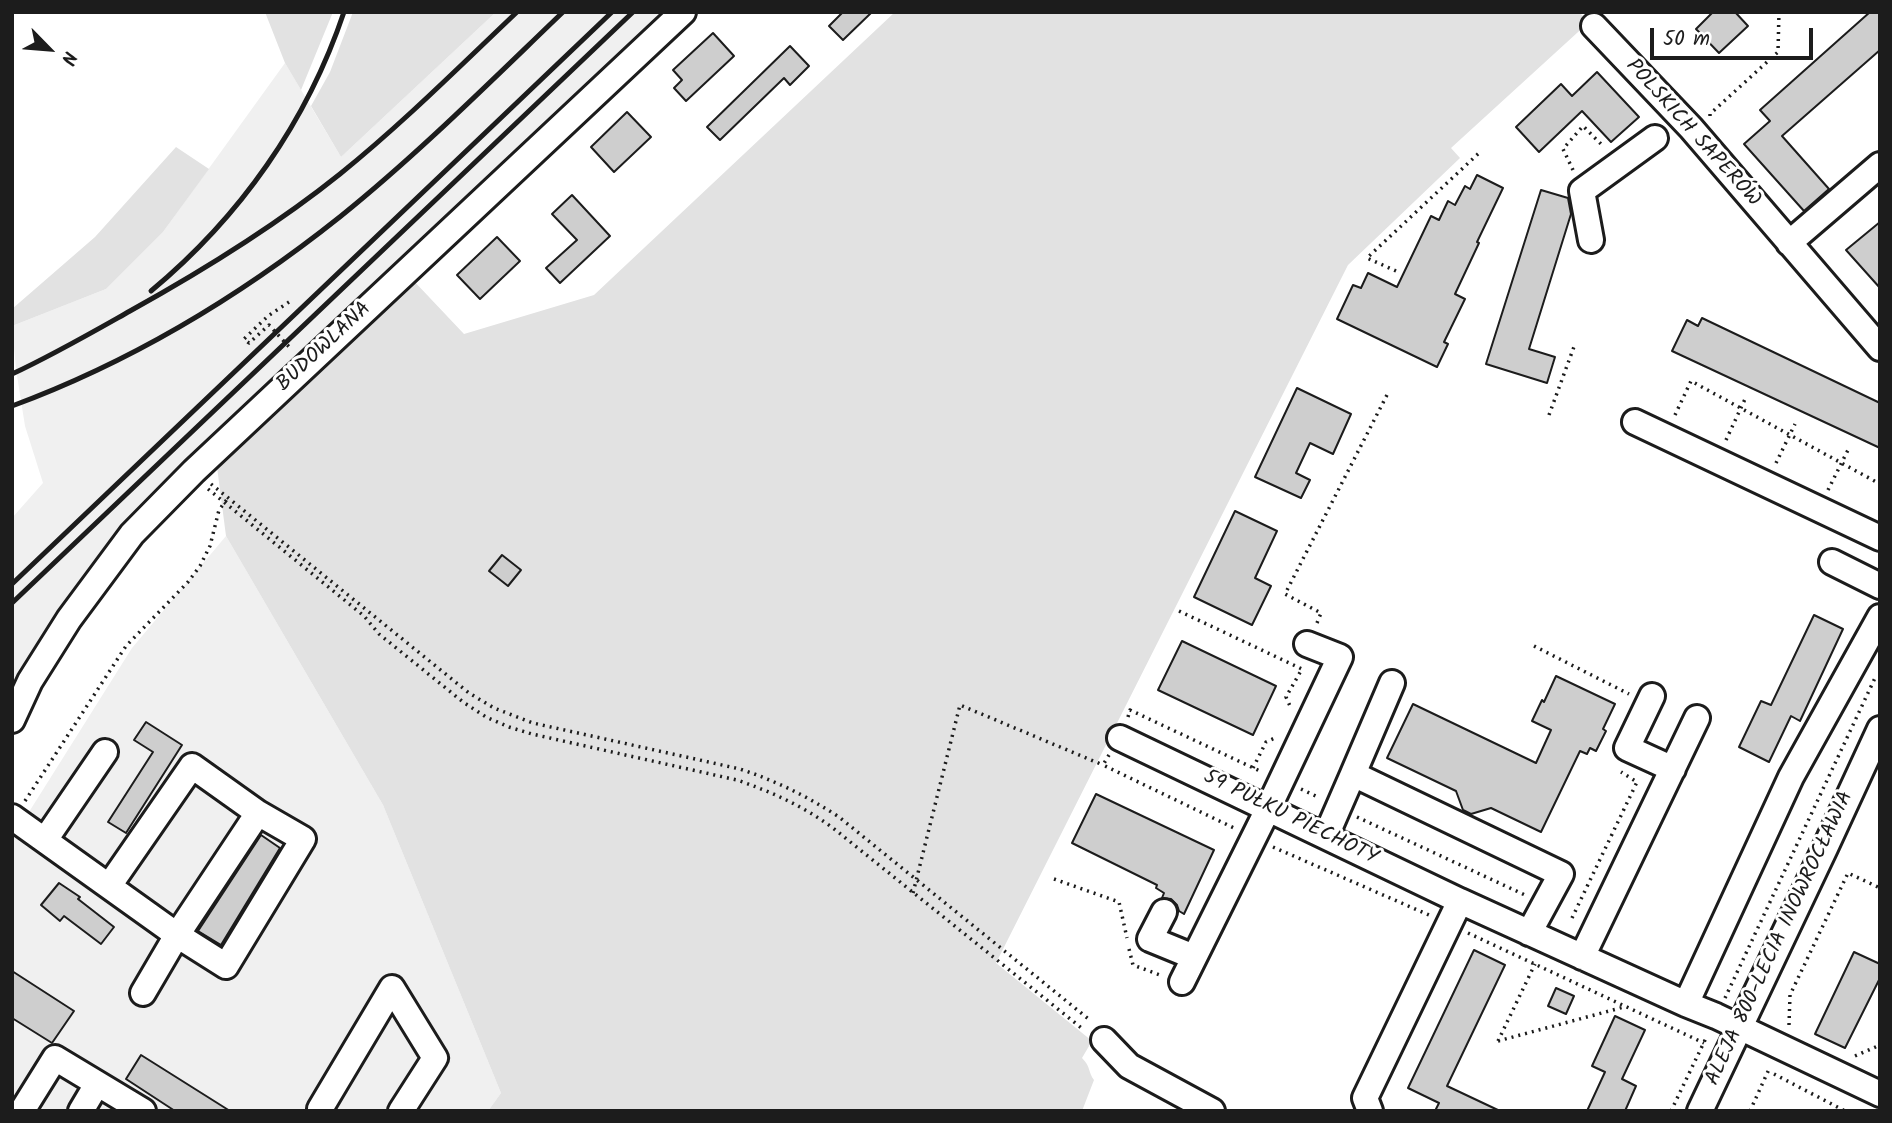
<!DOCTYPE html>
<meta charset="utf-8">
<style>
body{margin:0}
#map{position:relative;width:1892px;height:1123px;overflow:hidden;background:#fff;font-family:Kalam,sans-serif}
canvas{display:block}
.frame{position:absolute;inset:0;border:14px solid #1c1c1c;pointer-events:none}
.north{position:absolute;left:14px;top:14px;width:70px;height:70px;-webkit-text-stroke:5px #fff;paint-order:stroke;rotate:115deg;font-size:19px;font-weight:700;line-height:28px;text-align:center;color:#1c1c1c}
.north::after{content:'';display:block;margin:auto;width:24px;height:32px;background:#1c1c1c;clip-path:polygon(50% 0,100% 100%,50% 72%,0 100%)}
.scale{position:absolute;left:1650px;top:28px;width:163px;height:32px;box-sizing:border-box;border:4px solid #1c1c1c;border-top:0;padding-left:9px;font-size:21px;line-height:24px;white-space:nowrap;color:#1c1c1c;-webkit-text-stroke:5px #fff;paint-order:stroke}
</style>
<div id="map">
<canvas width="1892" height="1123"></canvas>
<div class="frame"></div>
<div class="north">N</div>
<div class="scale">50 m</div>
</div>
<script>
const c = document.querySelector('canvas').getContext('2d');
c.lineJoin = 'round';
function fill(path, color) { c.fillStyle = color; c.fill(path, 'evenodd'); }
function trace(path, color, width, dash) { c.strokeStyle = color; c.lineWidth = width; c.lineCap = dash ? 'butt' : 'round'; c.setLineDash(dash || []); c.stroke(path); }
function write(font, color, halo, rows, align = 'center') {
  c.font = font + ' Kalam,sans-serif'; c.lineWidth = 6; c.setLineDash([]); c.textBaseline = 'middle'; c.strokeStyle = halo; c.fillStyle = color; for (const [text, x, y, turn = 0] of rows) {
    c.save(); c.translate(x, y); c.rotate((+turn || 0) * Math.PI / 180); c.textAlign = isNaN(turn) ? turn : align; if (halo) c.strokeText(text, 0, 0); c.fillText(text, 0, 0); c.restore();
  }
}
const built = new Path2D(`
 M 496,12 L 666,12 L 578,92 L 188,463 L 12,694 L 12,518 L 43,483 L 25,426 L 16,369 L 12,326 L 106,289 L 163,232 L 285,63 L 341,157 Z
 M 226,536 L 383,805 L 501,1093 L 488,1111 L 12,1111 L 12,839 L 132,648 Z`);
const green = new Path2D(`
 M 265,12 L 333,12 L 301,90 L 285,63 Z
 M 353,12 L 496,12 L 341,157 L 311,106 L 330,72 Z
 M 895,12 L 1579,12 L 1589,22 L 1451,148 L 1460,158 L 1348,265 L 996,963 L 1092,1041 L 1082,1058 C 1091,1067 1088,1072 1094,1080 L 1082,1111 L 488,1111 L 501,1093 L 383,805 L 226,536 L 217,467 L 412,279 L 464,334 L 594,295 Z
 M 176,147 L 209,169 L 163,232 L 106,289 L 12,326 L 12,309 L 95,237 Z`);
const building = new Path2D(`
 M 843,12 L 872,12 L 843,40 L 829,26 Z
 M 1713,12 L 1735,12 L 1748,26 L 1719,53 L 1696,29 Z
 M 1870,12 L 1880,12 L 1880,50 L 1782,136 L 1829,189 L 1804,211 L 1744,144 L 1770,121 L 1760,110 Z
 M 713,33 L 734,56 L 686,101 L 674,88 L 682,80 L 673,70 Z
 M 790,46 L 809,66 L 790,85 L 784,78 L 720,140 L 707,127 Z
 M 1597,72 L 1639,117 L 1611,142 L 1582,111 L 1539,152 L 1516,127 L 1561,84 L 1572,96 Z
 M 627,112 L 651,137 L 614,172 L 591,147 Z
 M 1477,175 L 1503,188 L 1477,242 L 1479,243 L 1455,294 L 1465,299 L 1444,342 L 1448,344 L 1437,367 L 1337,319 L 1353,285 L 1361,288 L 1368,273 L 1397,287 L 1431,216 L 1439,220 L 1448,201 L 1455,205 L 1465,186 L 1470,189 Z
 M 1541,190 L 1568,198 L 1571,214 L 1529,349 L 1555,357 L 1547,383 L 1486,364 Z
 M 572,195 L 610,236 L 560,283 L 546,268 L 577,240 L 552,214 Z
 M 1880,222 L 1880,288 L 1846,250 Z
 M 497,237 L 520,261 L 480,299 L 457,275 Z
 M 1702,318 L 1880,403 L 1880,448 L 1672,351 L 1687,320 L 1698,326 Z
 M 1297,388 L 1351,414 L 1333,454 L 1310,443 L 1296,473 L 1310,480 L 1301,498 L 1255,477 Z
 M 1235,511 L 1277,531 L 1255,578 L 1271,586 L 1252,625 L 1194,597 Z
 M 502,555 L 521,570 L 508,586 L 489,571 Z
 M 1814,615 L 1843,629 L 1800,721 L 1791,716 L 1769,762 L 1739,747 L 1761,701 L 1771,705 Z
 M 1182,641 L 1276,686 L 1253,735 L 1158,690 Z
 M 1556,676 L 1615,704 L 1603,729 L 1606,731 L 1596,751 L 1590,748 L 1587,754 L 1580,751 L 1541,832 L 1491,808 L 1471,814 L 1463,810 L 1456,791 L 1387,758 L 1413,704 L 1536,763 L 1551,730 L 1532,721 L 1542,700 L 1544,702 Z
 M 146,722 L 182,745 L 126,833 L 108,822 L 153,752 L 134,740 Z
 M 1096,794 L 1214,850 L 1184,914 L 1179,911 L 1177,905 L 1171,899 L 1162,898 L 1164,893 L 1156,888 L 1157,885 L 1072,843 Z
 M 261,835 L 280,848 L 221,945 L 198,931 Z
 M 59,883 L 80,897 L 78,899 L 114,927 L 101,944 L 64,916 L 60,921 L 41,905 Z
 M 1474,950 L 1505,965 L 1447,1086 L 1500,1111 L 1435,1111 L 1439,1103 L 1408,1088 Z
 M 1854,952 L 1880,964 L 1880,978 L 1845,1048 L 1815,1034 Z
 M 12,971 L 74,1011 L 52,1043 L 12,1018 Z
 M 1556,988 L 1574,996 L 1566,1014 L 1548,1006 Z
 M 1615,1016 L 1645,1030 L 1622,1079 L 1636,1086 L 1625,1111 L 1587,1111 L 1605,1072 L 1592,1066 Z
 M 141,1055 L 230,1111 L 175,1111 L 126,1079 Z`);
const path = new Path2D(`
 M 1710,116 L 1710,114 L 1778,52 L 1779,12
 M 1573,170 L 1563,149 L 1583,126 L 1604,147
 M 1396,271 L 1367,258 L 1479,153
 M 289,302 L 268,316 L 244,339 L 249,343 L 269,325 L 291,349
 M 1549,415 L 1575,344
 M 1675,415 L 1691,381 L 1880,484
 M 1726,440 L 1746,397
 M 1776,463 L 1795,424
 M 211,484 L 469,693 L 494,708 L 533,723 L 740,769 C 776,781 807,796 839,817 L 1091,1021
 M 208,489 L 364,616 L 379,634 L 463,702 L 486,717 L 509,727 L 532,734 L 737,780 C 772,792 803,806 833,828 L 1084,1030
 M 1828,490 L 1849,448
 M 1179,611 L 1302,669 L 1286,697 L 1290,706
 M 1317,623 L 1321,613 L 1285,594 L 1388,393
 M 1534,646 L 1629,694
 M 1128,717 L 1130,710 L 1262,772
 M 1109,755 L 1103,765 L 1234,828
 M 1253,768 L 1266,742 L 1277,737
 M 1301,789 L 1320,798
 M 25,801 L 126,646 L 188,582 L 200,566 L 210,546 L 219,510 L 228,498
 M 1357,817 L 1525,895
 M 1273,847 L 1429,915
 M 1054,879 L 1119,902 L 1127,938
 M 913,893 L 960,705 L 1103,765
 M 1572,918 L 1637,782 L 1621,772
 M 1468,933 L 1704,1043
 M 1129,949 L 1133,965 L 1160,975
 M 1725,998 L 1875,678
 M 1789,1025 L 1790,995 L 1848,873 L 1880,888
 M 1498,1041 L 1624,1007
 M 1498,1041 L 1535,964
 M 1855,1056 L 1880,1045
 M 1774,1074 L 1845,1111
 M 1671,1111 L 1707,1036
 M 1750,1111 L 1770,1067`);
const minor = new Path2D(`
 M 1594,26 L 1691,128 L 1880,348
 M 1591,240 L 1582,191 L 1655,138
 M 1789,243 L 1880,165
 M 1635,422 L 1880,538
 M 1832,562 L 1880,586
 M 1880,617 L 1791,777 L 1686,1004 L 1716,1016 L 1880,1094
 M 1652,696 L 1627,748 L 1673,769
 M 12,720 L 30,681 L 69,619 L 132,534 L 194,471 L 683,12
 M 1120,738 L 1460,901 L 1365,1098 L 1370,1111
 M 1353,774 L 1392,683
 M 12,817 L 177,935 L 258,813 L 192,766 L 109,886
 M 1326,836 L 1353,774 L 1561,874 L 1529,933
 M 45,840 L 105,752
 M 1460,901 L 1686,1004
 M 1164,912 L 1150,939 L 1194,957
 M 1582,957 L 1697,718
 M 1182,982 L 1268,809 L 1340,657 L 1307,644
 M 143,993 L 177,935 L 226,966 L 303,839 L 258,813
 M 1104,1040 L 1129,1066 L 1212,1111
 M 320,1109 L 392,988 L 435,1058 L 401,1111
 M 22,1111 L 55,1058 L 143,1111
 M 81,1111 L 97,1084
 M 1700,1111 L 1825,848 L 1880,729`);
const rail = new Path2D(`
 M 151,291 C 240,217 307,122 344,12
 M 12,374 C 53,355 91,333 130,311 C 204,270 274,227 340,174 C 402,124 459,67 517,12
 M 12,406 C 131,362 242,295 341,216 C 419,153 491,81 563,12
 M 12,584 L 612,12
 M 12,603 L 633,12`);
const streetNames = [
 ["POLSKICH SAPERÓW",1692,134,48],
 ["BUDOWLANA",325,348,-43],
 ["59 PUŁKU PIECHOTY",1290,819,26],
 ["ALEJA 800-LECIA INOWROCŁAWIA",1781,939,-65]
];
fill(built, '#f0f0f0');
fill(green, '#e2e2e2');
fill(building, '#cecece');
trace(building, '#1c1c1c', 2);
trace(minor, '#1c1c1c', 30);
trace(path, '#1c1c1c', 3.5, [2, 5]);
trace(minor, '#fff', 24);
trace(rail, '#1c1c1c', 5);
write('21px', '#1c1c1c', '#fff', streetNames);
</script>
